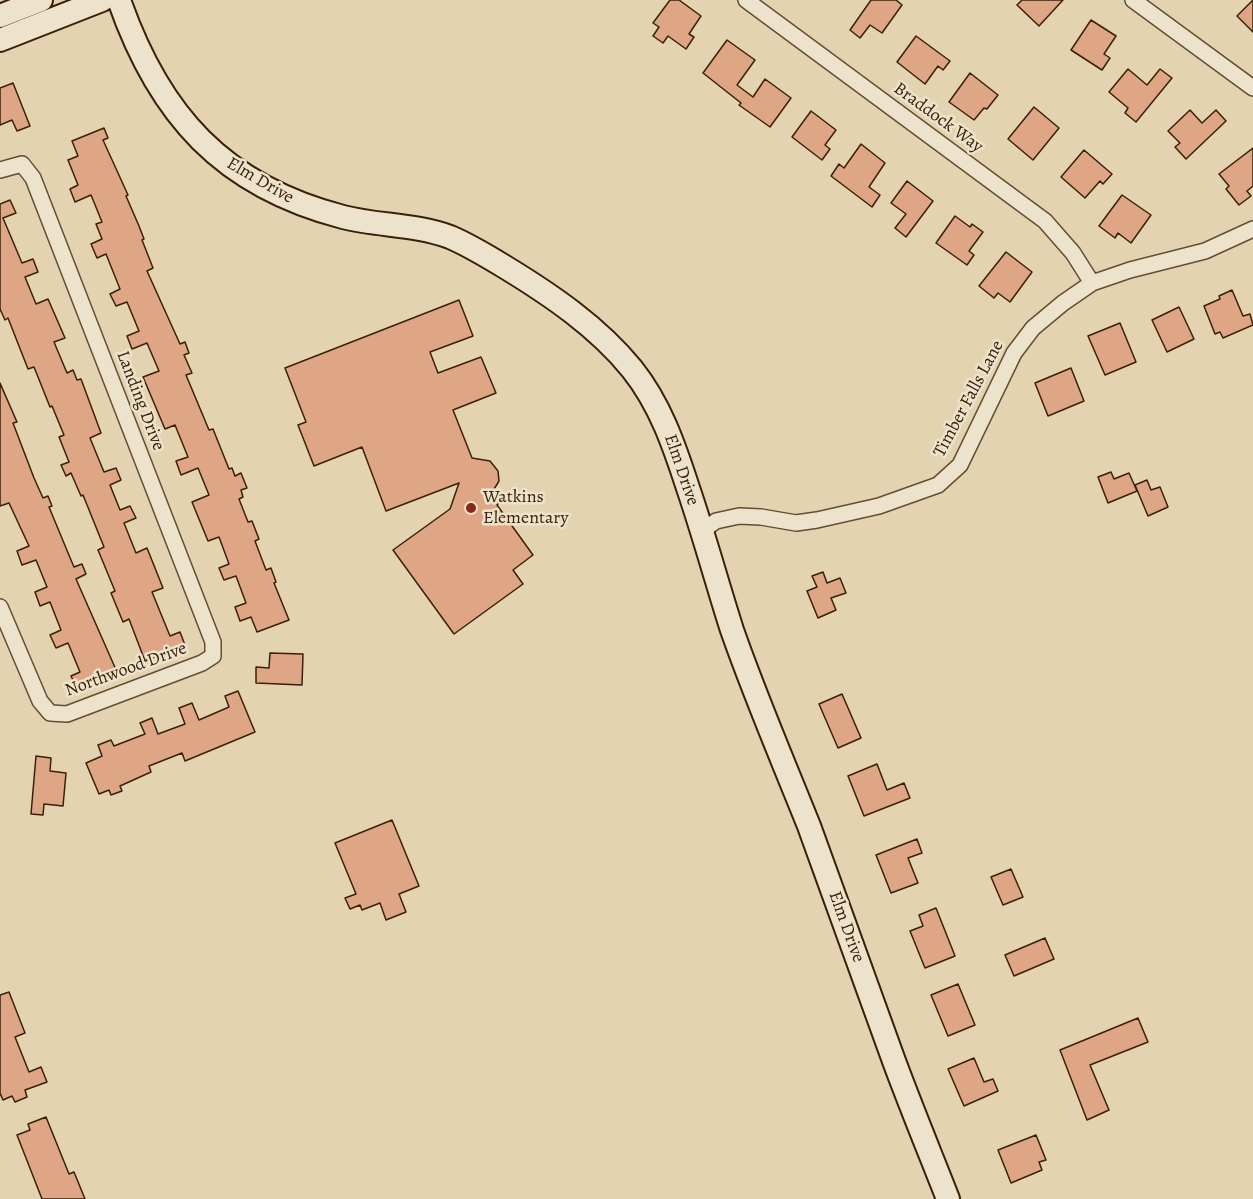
<!DOCTYPE html>
<style>
body{margin:0}
canvas{display:block;background:#e4d3b1}
</style>
<canvas width="1253" height="1199"></canvas>
<script>
const c = document.querySelector('canvas').getContext('2d');
c.lineJoin = 'round';
function fill(path, color) { c.fillStyle = color; c.fill(path, 'evenodd'); }
function trace(path, color, width, dash) { c.strokeStyle = color; c.lineWidth = width; c.lineCap = dash ? 'butt' : 'round'; c.setLineDash(dash || []); c.stroke(path); }
function write(font, color, halo, rows, align = 'center') {
  c.font = font + ' Alegreya,serif'; c.lineWidth = 5; c.setLineDash([]); c.textBaseline = 'middle'; c.strokeStyle = halo; c.fillStyle = color; for (const [text, x, y, turn = 0] of rows) {
    c.save(); c.translate(x, y); c.rotate((+turn || 0) * Math.PI / 180); c.textAlign = isNaN(turn) ? turn : align; if (halo) c.strokeText(text, 0, 0); c.fillText(text, 0, 0); c.restore();
  }
}
const building = new Path2D(`
 M 670,0 L 679,0 L 701,16 L 689,34 L 694,37 L 686,49 L 668,36 L 663,43 L 653,36 L 659,27 L 653,23 Z
 M 871,0 L 896,0 L 902,5 L 882,33 L 870,25 L 860,38 L 850,30 Z
 M 1022,0 L 1063,0 L 1039,26 L 1017,5 Z
 M 1253,0 L 1253,32 L 1237,16 Z
 M 1091,20 L 1116,36 L 1104,54 L 1110,58 L 1102,70 L 1071,50 Z
 M 916,36 L 950,61 L 943,70 L 938,66 L 925,84 L 897,62 Z
 M 727,40 L 755,60 L 737,85 L 753,97 L 765,79 L 791,98 L 770,127 L 739,105 L 741,103 L 703,73 Z
 M 1128,69 L 1147,85 L 1160,69 L 1172,78 L 1136,122 L 1125,113 L 1128,108 L 1109,92 Z
 M 970,73 L 998,95 L 987,109 L 984,108 L 974,120 L 949,102 Z
 M 13,83 L 30,126 L 17,131 L 12,120 L 0,125 L 0,88 Z
 M 1034,107 L 1059,128 L 1033,160 L 1008,139 Z
 M 1190,110 L 1202,123 L 1216,110 L 1226,121 L 1186,159 L 1175,147 L 1180,143 L 1168,131 Z
 M 811,111 L 836,130 L 825,145 L 830,149 L 822,160 L 792,137 Z
 M 104,128 L 108,138 L 103,140 L 128,195 L 126,196 L 139,226 L 144,239 L 142,240 L 153,268 L 147,271 L 180,344 L 185,342 L 189,353 L 184,355 L 192,373 L 186,375 L 209,430 L 213,429 L 229,469 L 232,468 L 235,476 L 241,473 L 247,488 L 241,490 L 243,497 L 239,499 L 248,522 L 252,521 L 259,539 L 255,541 L 266,570 L 271,568 L 276,582 L 274,583 L 289,620 L 257,632 L 251,617 L 240,621 L 235,607 L 246,603 L 236,576 L 224,580 L 219,568 L 229,564 L 219,537 L 208,541 L 192,502 L 209,495 L 198,468 L 181,475 L 176,461 L 188,457 L 175,425 L 165,429 L 143,377 L 159,371 L 147,343 L 132,349 L 127,336 L 139,331 L 127,302 L 116,306 L 110,294 L 120,289 L 106,254 L 97,258 L 91,244 L 102,239 L 96,224 L 102,222 L 91,195 L 75,202 L 70,189 L 78,185 L 68,160 L 78,156 L 72,141 Z
 M 861,144 L 885,163 L 869,187 L 880,195 L 872,207 L 831,176 L 839,164 L 844,168 Z
 M 1253,148 L 1253,186 L 1247,191 L 1251,196 L 1239,205 L 1226,189 L 1229,186 L 1219,174 Z
 M 1084,150 L 1112,174 L 1103,184 L 1100,181 L 1085,198 L 1061,177 Z
 M 907,181 L 933,201 L 906,237 L 895,228 L 906,214 L 891,203 Z
 M 1122,195 L 1151,215 L 1131,243 L 1118,233 L 1115,238 L 1099,226 Z
 M 10,200 L 16,213 L 3,218 L 22,263 L 33,259 L 38,272 L 25,277 L 36,304 L 48,299 L 65,338 L 54,342 L 67,373 L 73,370 L 77,380 L 81,379 L 101,433 L 90,438 L 104,472 L 116,468 L 121,480 L 110,485 L 120,510 L 130,506 L 136,518 L 124,523 L 136,553 L 147,548 L 163,588 L 152,592 L 170,636 L 180,632 L 185,645 L 145,661 L 129,619 L 123,622 L 111,593 L 115,591 L 98,550 L 104,547 L 83,495 L 81,496 L 71,473 L 66,476 L 61,465 L 69,462 L 59,437 L 64,435 L 52,406 L 50,407 L 34,367 L 28,369 L 8,318 L 5,320 L 0,309 L 0,204 Z
 M 955,216 L 970,227 L 972,224 L 983,232 L 969,251 L 974,255 L 967,265 L 936,243 Z
 M 1006,252 L 1032,272 L 1010,302 L 998,293 L 994,298 L 979,286 Z
 M 1232,290 L 1243,316 L 1250,314 L 1253,325 L 1223,338 L 1220,332 L 1215,334 L 1204,306 L 1220,299 L 1219,296 Z
 M 459,300 L 473,336 L 430,352 L 438,373 L 481,357 L 496,393 L 453,410 L 472,458 L 490,461 L 498,471 L 499,481 L 491,494 L 499,503 L 497,505 L 533,555 L 513,570 L 523,584 L 454,634 L 393,550 L 450,509 L 459,483 L 386,511 L 362,447 L 314,466 L 298,425 L 306,422 L 285,368 Z
 M 1179,307 L 1194,339 L 1167,352 L 1152,320 Z
 M 1120,323 L 1136,362 L 1105,375 L 1088,336 Z
 M 1071,368 L 1084,401 L 1048,416 L 1035,383 Z
 M 0,383 L 17,422 L 13,423 L 34,478 L 43,498 L 48,496 L 52,506 L 49,507 L 71,560 L 74,567 L 82,564 L 86,574 L 76,579 L 117,672 L 77,689 L 71,676 L 80,672 L 68,643 L 56,648 L 50,635 L 61,630 L 50,602 L 40,606 L 35,592 L 47,587 L 36,560 L 22,565 L 17,551 L 29,546 L 9,503 L 0,506 Z
 M 1111,472 L 1114,479 L 1129,473 L 1137,491 L 1108,503 L 1098,477 Z
 M 1147,480 L 1151,490 L 1160,487 L 1168,507 L 1148,516 L 1135,485 Z
 M 823,572 L 827,583 L 840,578 L 846,593 L 831,598 L 836,610 L 818,618 L 807,591 L 817,587 L 812,576 Z
 M 270,653 L 303,654 L 302,685 L 256,683 L 256,667 L 269,668 Z
 M 238,691 L 255,732 L 185,761 L 182,753 L 149,766 L 151,772 L 120,786 L 122,791 L 111,795 L 109,790 L 99,794 L 86,763 L 102,756 L 98,745 L 111,740 L 114,746 L 145,734 L 140,723 L 152,718 L 158,734 L 185,724 L 179,708 L 192,703 L 199,720 L 229,707 L 225,696 Z
 M 842,694 L 861,738 L 838,748 L 819,704 Z
 M 36,756 L 51,758 L 50,771 L 66,773 L 63,806 L 44,804 L 43,815 L 31,814 Z
 M 877,764 L 887,790 L 904,783 L 910,798 L 864,816 L 848,776 Z
 M 392,820 L 419,886 L 399,894 L 406,912 L 386,920 L 380,903 L 362,910 L 360,905 L 350,909 L 345,898 L 356,894 L 335,843 Z
 M 917,839 L 922,853 L 908,858 L 918,883 L 891,893 L 876,855 Z
 M 1011,869 L 1023,897 L 1003,905 L 991,877 Z
 M 936,908 L 955,956 L 925,968 L 910,931 L 923,926 L 919,915 Z
 M 1045,938 L 1054,959 L 1014,976 L 1005,955 Z
 M 958,984 L 975,1025 L 948,1036 L 931,995 Z
 M 9,992 L 25,1033 L 15,1037 L 29,1072 L 41,1067 L 47,1082 L 25,1090 L 27,1097 L 15,1102 L 12,1096 L 3,1100 L 0,1093 L 0,995 Z
 M 1138,1018 L 1148,1042 L 1090,1065 L 1109,1110 L 1087,1120 L 1060,1050 Z
 M 974,1058 L 984,1082 L 993,1079 L 998,1091 L 964,1106 L 948,1069 Z
 M 46,1117 L 69,1174 L 74,1172 L 85,1199 L 42,1199 L 17,1135 L 30,1130 L 28,1124 Z
 M 1036,1135 L 1046,1160 L 1039,1162 L 1042,1170 L 1011,1183 L 998,1150 Z`);
const street = new Path2D(`
 M 746,0 L 1045,221 L 1073,253 L 1092,283
 M 1133,0 L 1253,88
 M 0,170 L 22,164 L 33,178 L 213,642 L 213,656 L 202,663 L 67,714 L 50,713 L 40,701 L 0,607
 M 702,531 L 716,521 L 739,516 L 761,517 L 796,523 L 817,520 L 879,506 L 938,485 L 960,465 L 1014,353 L 1033,328 L 1063,303 L 1092,283 L 1130,270 L 1205,251 L 1253,229`);
const secondary = new Path2D(`
 M 119,0 C 159,115 223,186 343,217 C 378,226 415,224 450,237 C 469,245 487,256 505,267 C 551,295 598,327 632,369 C 660,404 674,445 688,488 C 704,535 717,583 732,630 C 755,696 783,761 809,826 C 838,904 865,983 894,1061 C 911,1107 930,1153 948,1199
 M 0,16 L 41,0
 M 0,40 L 102,0`);
const markers = [
 [471,508,6,"#8f2418"]
];
const streetNames = [
 ["Braddock Way",938,118,36],
 ["Elm Drive",260,181,30],
 ["Timber Falls Lane",969,399,-62],
 ["Landing Drive",140,401,69],
 ["Elm Drive",681,470,71],
 ["Northwood Drive",126,670,-20],
 ["Elm Drive",846,927,70]
];
const poiNames = [
 ["Watkins",483,498],
 ["Elementary",483,519]
];
fill(building, '#dfa685');
trace(building, '#3a2006', 1.5);
trace(street, '#644d31', 18);
trace(secondary, '#3a2006', 26);
trace(street, '#ede2cc', 15);
trace(secondary, '#ede2cc', 22);
for (const [x, y, r, color] of markers) { const dot = new Path2D(); dot.arc(x, y, r, 0, 2 * Math.PI); c.fillStyle = color; c.fill(dot); trace(dot, '#ede2cc', 2); }
write('18px', '#3a2006', '#ede2cc', streetNames);
write('18px', '#3a2006', '#ede2cc', poiNames, 'left');
</script>
